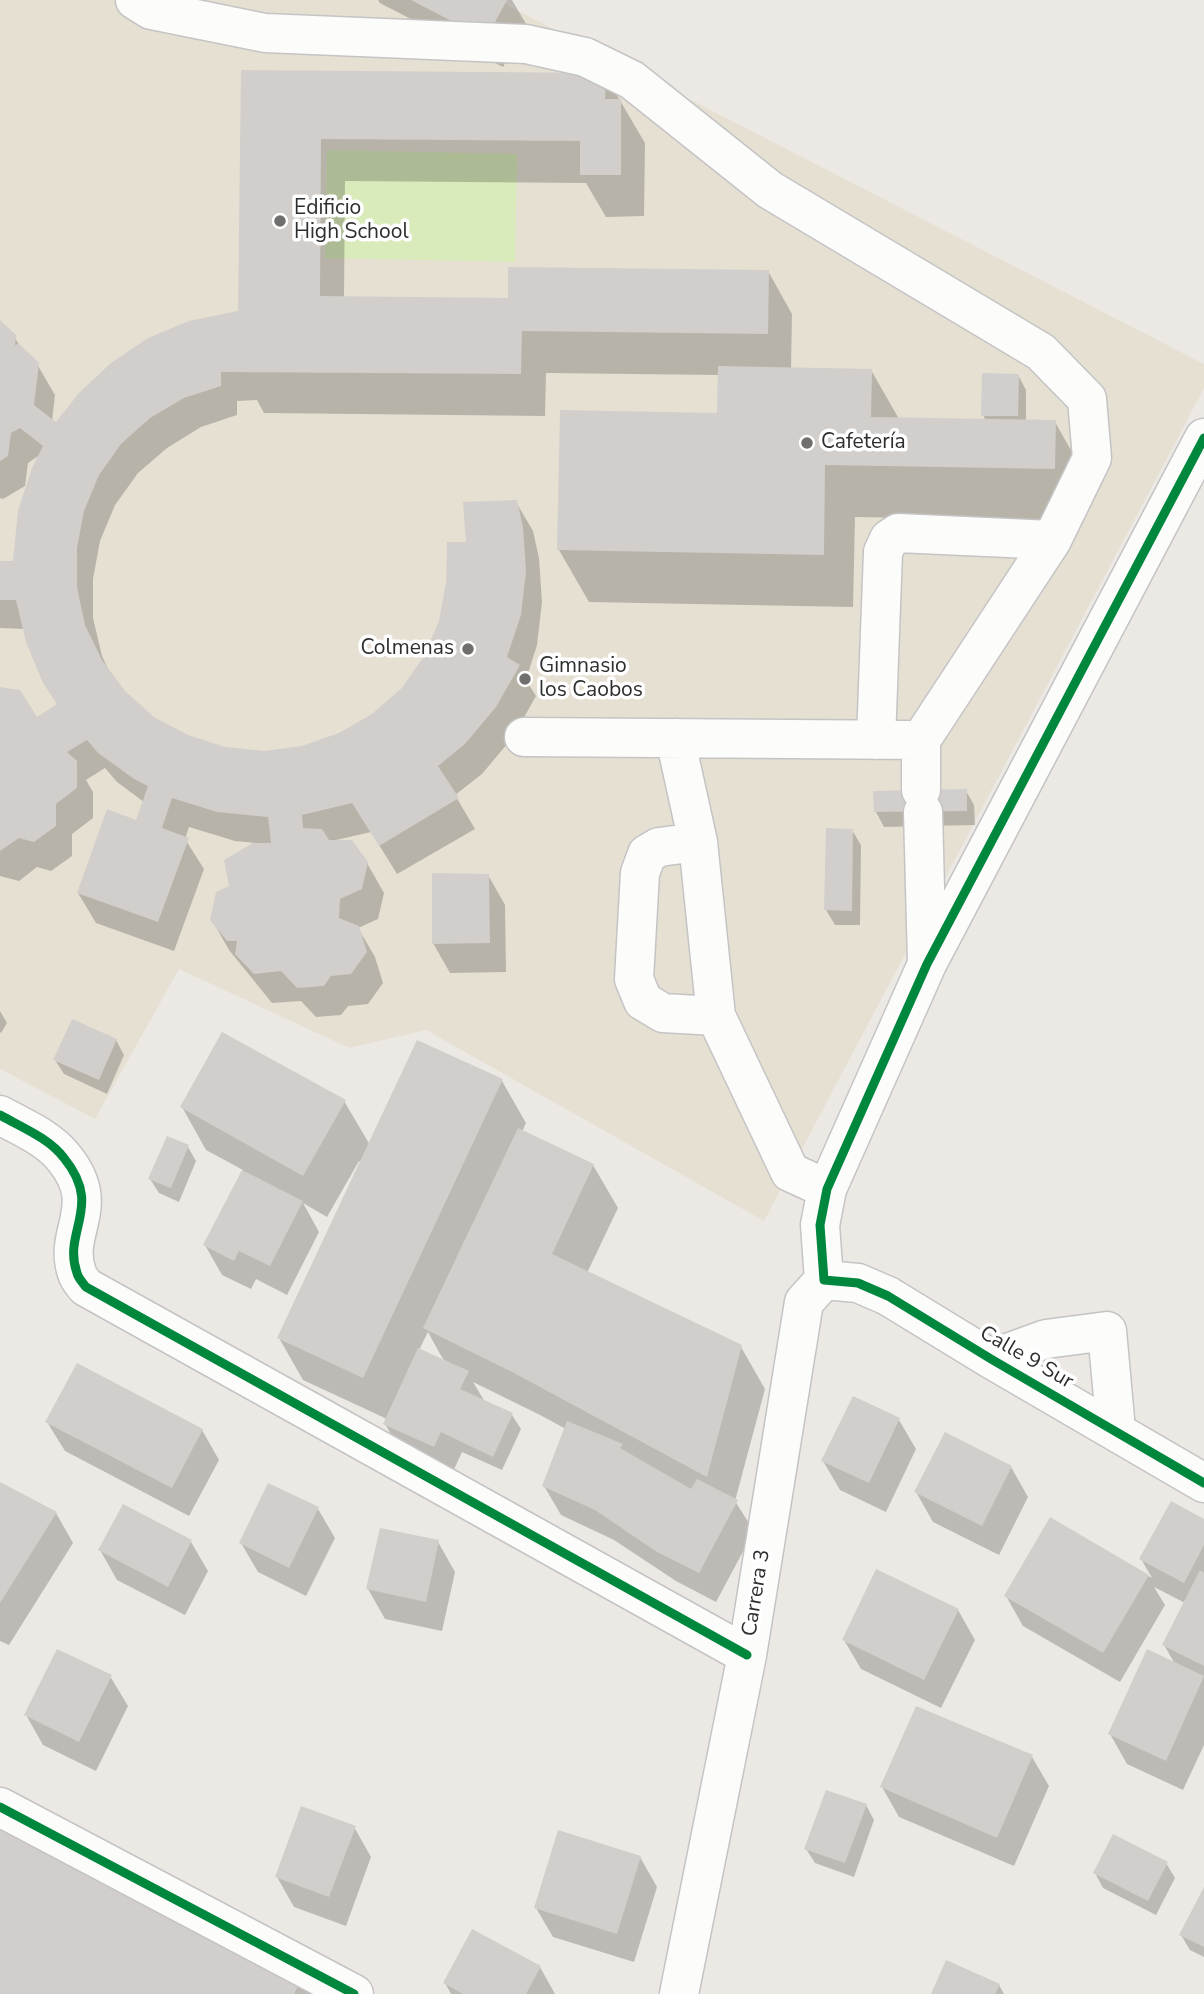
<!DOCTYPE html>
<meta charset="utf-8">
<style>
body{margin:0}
canvas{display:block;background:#ece8e4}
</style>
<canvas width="1204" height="1994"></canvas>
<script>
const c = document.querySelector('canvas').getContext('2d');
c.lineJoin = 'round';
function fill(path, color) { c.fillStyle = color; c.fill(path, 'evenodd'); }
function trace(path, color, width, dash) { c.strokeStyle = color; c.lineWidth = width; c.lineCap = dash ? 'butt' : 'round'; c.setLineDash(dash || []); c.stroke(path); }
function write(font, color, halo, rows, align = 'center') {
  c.font = font + ' "Nunito Sans",sans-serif'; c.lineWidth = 7; c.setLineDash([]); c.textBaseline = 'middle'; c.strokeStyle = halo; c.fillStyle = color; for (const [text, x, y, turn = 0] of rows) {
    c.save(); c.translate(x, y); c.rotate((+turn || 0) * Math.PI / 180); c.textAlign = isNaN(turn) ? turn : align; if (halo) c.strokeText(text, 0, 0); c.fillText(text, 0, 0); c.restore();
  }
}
const education = new Path2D(`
 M 0,0 L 497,0 L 1204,364 L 1204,388 L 764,1221 L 426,1030 L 349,1048 L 179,969 L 95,1119 L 0,1069 Z`);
const pitch = new Path2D(`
 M 327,150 L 517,154 L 515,262 L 325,258 Z`);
const shadow = new Path2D(`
 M 378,0 L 512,0 L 526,24 L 503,67 L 380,3 Z
 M 242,72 L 605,75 L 645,143 L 644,216 L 606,217 L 586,183 L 345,181 L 344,298 L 509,299 L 768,271 L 792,314 L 791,369 L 871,370 L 899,419 L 986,421 L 983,415 L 1018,375 L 1026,390 L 1026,422 L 1055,422 L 1085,475 L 1084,521 L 855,517 L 853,607 L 589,602 L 559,550 L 719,415 L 719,375 L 546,373 L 545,416 L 264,413 L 257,400 L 237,401 L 237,415 L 201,427 L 167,448 L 138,473 L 115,505 L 100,541 L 93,579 L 93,618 L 102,656 L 110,673 L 123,692 L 153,718 L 187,737 L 225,749 L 264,752 L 302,748 L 340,735 L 374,715 L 403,689 L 426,657 L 441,622 L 467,544 L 516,502 L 533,531 L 539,558 L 542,602 L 537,645 L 526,680 L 536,696 L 513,737 L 482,774 L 455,795 L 475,829 L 397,874 L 371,832 L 336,840 L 367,863 L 384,893 L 378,919 L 358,928 L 375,957 L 383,983 L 368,1004 L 348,1006 L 341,1015 L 316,1017 L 301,1001 L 272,1003 L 229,950 L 212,920 L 231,887 L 226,861 L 256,843 L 235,841 L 189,827 L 185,839 L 204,869 L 174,951 L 96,923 L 78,893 L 137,822 L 144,802 L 117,782 L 105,768 L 86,780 L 93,792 L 93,818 L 72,834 L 72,856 L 51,871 L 37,867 L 19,881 L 0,876 L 0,689 L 36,720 L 58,706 L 25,629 L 0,628 L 0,562 L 15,563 L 41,454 L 28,463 L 25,486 L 3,499 L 0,498 L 0,322 L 14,336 L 22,350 L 37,364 L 55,395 L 52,421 L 56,425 L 240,318 Z
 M 966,791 L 974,805 L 975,825 L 884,827 L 876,812 Z
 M 852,830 L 861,845 L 860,925 L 835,925 L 826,910 Z
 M 488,875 L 505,905 L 506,972 L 450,973 L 433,943 Z
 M 0,1011 L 7,1023 L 1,1033 L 0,1032 Z
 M 116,1040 L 124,1055 L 107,1094 L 64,1074 L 55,1060 Z
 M 502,1081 L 526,1123 L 522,1132 L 593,1165 L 618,1208 L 587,1273 L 741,1347 L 765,1389 L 735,1501 L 754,1531 L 716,1602 L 676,1581 L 614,1540 L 561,1515 L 544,1486 L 566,1429 L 540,1415 L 473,1382 L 485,1402 L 512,1415 L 521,1429 L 502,1470 L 462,1452 L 451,1476 L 402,1453 L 385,1424 L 387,1419 L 303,1380 L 279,1338 L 361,1163 L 359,1161 L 327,1217 L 303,1203 L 319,1232 L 287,1295 L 256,1279 L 251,1289 L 222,1275 L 205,1245 L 243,1170 L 206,1150 L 182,1107 L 344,1101 L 370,1145 ZM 428,1332 L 440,1354 L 445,1362 L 419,1350 Z
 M 188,1147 L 196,1161 L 179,1202 L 159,1193 L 150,1179 Z
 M 899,1420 L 916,1449 L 886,1512 L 840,1490 L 823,1461 Z
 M 47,1422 L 202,1430 L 219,1460 L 189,1516 L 65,1451 Z
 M 1011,1467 L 1028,1497 L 999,1555 L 933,1522 L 916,1492 Z
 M 0,1484 L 56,1513 L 73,1543 L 9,1645 L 0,1641 Z
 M 318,1509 L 335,1538 L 306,1596 L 258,1572 L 241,1543 Z
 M 1051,1520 L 1152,1578 L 1141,1559 L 1204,1521 L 1204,1745 L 1183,1790 L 1127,1764 L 1110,1734 L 1175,1664 L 1164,1645 L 1185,1603 L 1154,1587 L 1165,1605 L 1120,1682 L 1023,1626 L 1006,1596 Z
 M 191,1542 L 208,1571 L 185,1615 L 117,1580 L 100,1550 Z
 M 438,1542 L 455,1572 L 442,1631 L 385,1619 L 368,1589 Z
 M 958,1610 L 975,1640 L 941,1708 L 861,1669 L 844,1640 Z
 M 110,1676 L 128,1706 L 96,1771 L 43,1745 L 26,1715 Z
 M 1032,1757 L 1049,1786 L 1014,1866 L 899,1817 L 882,1787 Z
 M 866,1805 L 874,1820 L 854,1877 L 815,1863 L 806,1849 Z
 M 0,1817 L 314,1994 L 0,1994 Z
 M 354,1827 L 371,1857 L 346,1926 L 294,1907 L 277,1877 Z
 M 640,1857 L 657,1887 L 634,1962 L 553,1937 L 536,1908 Z
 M 1166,1863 L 1175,1878 L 1156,1915 L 1103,1888 L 1095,1873 Z
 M 1204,1893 L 1204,1957 L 1190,1950 L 1181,1935 Z
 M 540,1967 L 555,1994 L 451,1994 L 445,1983 Z
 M 999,1985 L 1004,1994 L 933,1994 Z`);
const building = new Path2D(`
 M 411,0 L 507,0 L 486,39 Z
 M 241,70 L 606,73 L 605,99 L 621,99 L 621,175 L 580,175 L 580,141 L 321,139 L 320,296 L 508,298 L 508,267 L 769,270 L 768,334 L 522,331 L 521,374 L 221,372 L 221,386 L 184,398 L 150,418 L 121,444 L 99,475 L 84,511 L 77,548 L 77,587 L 85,625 L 102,660 L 125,691 L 154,717 L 188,735 L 225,747 L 264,751 L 302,746 L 339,733 L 372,714 L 402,688 L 424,656 L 439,621 L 446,583 L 447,542 L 466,542 L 463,502 L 517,500 L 523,527 L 526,571 L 521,615 L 507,657 L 520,665 L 496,707 L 465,744 L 438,766 L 459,798 L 379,846 L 352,803 L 302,815 L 303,828 L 322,829 L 329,840 L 352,840 L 368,862 L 362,889 L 340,899 L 339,918 L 359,926 L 367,952 L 351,974 L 331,976 L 324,986 L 297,988 L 281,971 L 254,974 L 235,954 L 237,941 L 227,941 L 210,920 L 216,892 L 229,886 L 224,860 L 253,843 L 271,843 L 268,817 L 217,812 L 172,798 L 162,828 L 189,838 L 158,922 L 77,893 L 107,809 L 136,820 L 148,786 L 134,779 L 98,753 L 87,740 L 67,752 L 77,761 L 77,788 L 56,804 L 56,826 L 34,842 L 19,838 L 0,851 L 0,687 L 20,690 L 37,717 L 57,704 L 43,683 L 26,642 L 16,600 L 0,600 L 0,561 L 13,561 L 18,511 L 32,468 L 43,446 L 20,428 L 11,433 L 8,456 L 0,461 L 0,320 L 16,335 L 15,345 L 19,344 L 39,363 L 34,405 L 56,422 L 79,393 L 111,363 L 148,338 L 189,321 L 238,311 Z
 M 718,366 L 872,369 L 871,417 L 1056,420 L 1055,469 L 825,465 L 824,555 L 557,550 L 560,410 L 717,413 Z
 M 982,373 L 1019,374 L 1018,416 L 981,416 Z
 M 967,789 L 967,811 L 874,812 L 873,791 Z
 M 826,828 L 853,829 L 852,911 L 824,910 Z
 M 432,873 L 489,874 L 490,943 L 432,944 Z
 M 72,1019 L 117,1039 L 99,1080 L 53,1060 Z
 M 222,1032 L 346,1100 L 303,1176 L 180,1107 Z
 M 417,1040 L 503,1079 L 363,1378 L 277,1338 Z
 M 518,1128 L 594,1164 L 552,1254 L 742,1345 L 707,1477 L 514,1373 L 423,1328 Z
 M 167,1136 L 189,1145 L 171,1188 L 148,1179 Z
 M 242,1170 L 303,1201 L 270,1266 L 239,1251 L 234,1261 L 203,1245 Z
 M 418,1348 L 469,1371 L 460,1389 L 513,1413 L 493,1457 L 441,1432 L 434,1447 L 383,1424 Z
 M 77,1363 L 203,1429 L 172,1488 L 45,1422 Z
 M 853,1396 L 900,1418 L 869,1483 L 821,1461 Z
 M 567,1421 L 623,1444 L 620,1448 L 691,1489 L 697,1479 L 738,1500 L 699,1573 L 657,1552 L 595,1510 L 542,1486 Z
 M 945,1432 L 1012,1466 L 982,1526 L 914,1492 Z
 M 0,1482 L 57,1512 L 0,1603 Z
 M 268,1483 L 319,1507 L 289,1568 L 239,1543 Z
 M 1171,1501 L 1204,1519 L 1204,1545 L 1184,1583 L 1139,1559 Z
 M 123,1504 L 192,1540 L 168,1587 L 98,1550 Z
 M 1050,1517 L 1149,1575 L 1103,1653 L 1004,1596 Z
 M 380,1528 L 439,1540 L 426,1602 L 366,1589 Z
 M 876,1569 L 959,1609 L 924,1680 L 842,1640 Z
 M 1200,1570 L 1204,1573 L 1204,1666 L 1162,1645 Z
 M 57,1649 L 112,1675 L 79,1742 L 24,1715 Z
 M 1147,1649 L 1204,1676 L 1166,1761 L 1108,1734 Z
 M 916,1706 L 1033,1755 L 997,1838 L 880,1787 Z
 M 826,1790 L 867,1804 L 845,1863 L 804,1849 Z
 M 301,1806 L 356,1826 L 329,1897 L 275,1877 Z
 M 0,1815 L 304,1974 L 294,1994 L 0,1994 Z
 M 558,1830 L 641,1856 L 617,1934 L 534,1908 Z
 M 1113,1834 L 1168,1862 L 1148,1901 L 1093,1873 Z
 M 1204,1887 L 1204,1947 L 1179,1935 Z
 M 472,1929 L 541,1966 L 526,1994 L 463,1994 L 443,1983 Z
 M 946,1960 L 1000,1984 L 995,1994 L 931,1994 Z`);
const minor = new Path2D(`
 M 135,0 L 151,10 L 265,33 L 526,44 L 585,57 L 632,80 L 770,190 L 1041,352 L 1087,399 L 1092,458 L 1052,540 L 921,740 L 921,790
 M 524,737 L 921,740
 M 675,738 L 698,842 L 716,1016 L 790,1172 L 827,1189
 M 876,740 L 883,552 L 889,539 L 898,533 L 1052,540
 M 923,812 L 927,962
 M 698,842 L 659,847 L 647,854 L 640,873 L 634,979 L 643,1001 L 663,1013 L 716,1016
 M 0,1115 C 21,1127 49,1138 64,1158 C 104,1207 62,1231 77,1273 C 78,1278 83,1283 86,1287 L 747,1655
 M 824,1280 L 820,1225 L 827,1189 L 927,964 L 1204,438
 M 824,1280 L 858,1283 L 888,1296 L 991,1359 L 1204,1483
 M 991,1359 L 1046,1339 L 1107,1331 L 1116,1430
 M 0,1807 L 354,1994
 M 679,1994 L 747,1655 L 804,1302 L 824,1280`);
const cycleway = new Path2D(`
 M 1204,438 L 927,964 L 827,1189 L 820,1225 L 824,1280 L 858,1283 L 888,1296 L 991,1359 L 1204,1483
 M 0,1115 C 21,1127 49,1138 64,1158 C 104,1207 62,1231 77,1273 C 78,1278 83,1283 86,1287 L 747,1655
 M 0,1807 L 354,1994`);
const markers = [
 [280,221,7,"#706f6e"],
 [807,443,7,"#706f6e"],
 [468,649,7,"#706f6e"],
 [525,679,7,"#706f6e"]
];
const poiNames = [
 ["Edificio",294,209],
 ["High School",294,233],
 ["Cafetería",821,443],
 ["Colmenas",454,649,"right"],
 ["Gimnasio",539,667],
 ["los Caobos",539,691]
];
const streetNames = [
 ["Calle 9 Sur",1026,1358,30],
 ["Carrera 3",757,1593,-81]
];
fill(education, '#e6e0d3');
fill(pitch, '#d9eabb');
fill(shadow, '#0003');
fill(building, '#d1cecb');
trace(minor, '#c5c4c5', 41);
trace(minor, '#fcfcfb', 38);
trace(cycleway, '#00873e', 9);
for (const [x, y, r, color] of markers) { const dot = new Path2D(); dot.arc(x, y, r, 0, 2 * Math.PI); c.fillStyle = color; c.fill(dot); trace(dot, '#fff', 2.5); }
write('21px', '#2e2e2e', '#fff', poiNames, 'left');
write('21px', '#2e2e2e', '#fff', streetNames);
</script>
